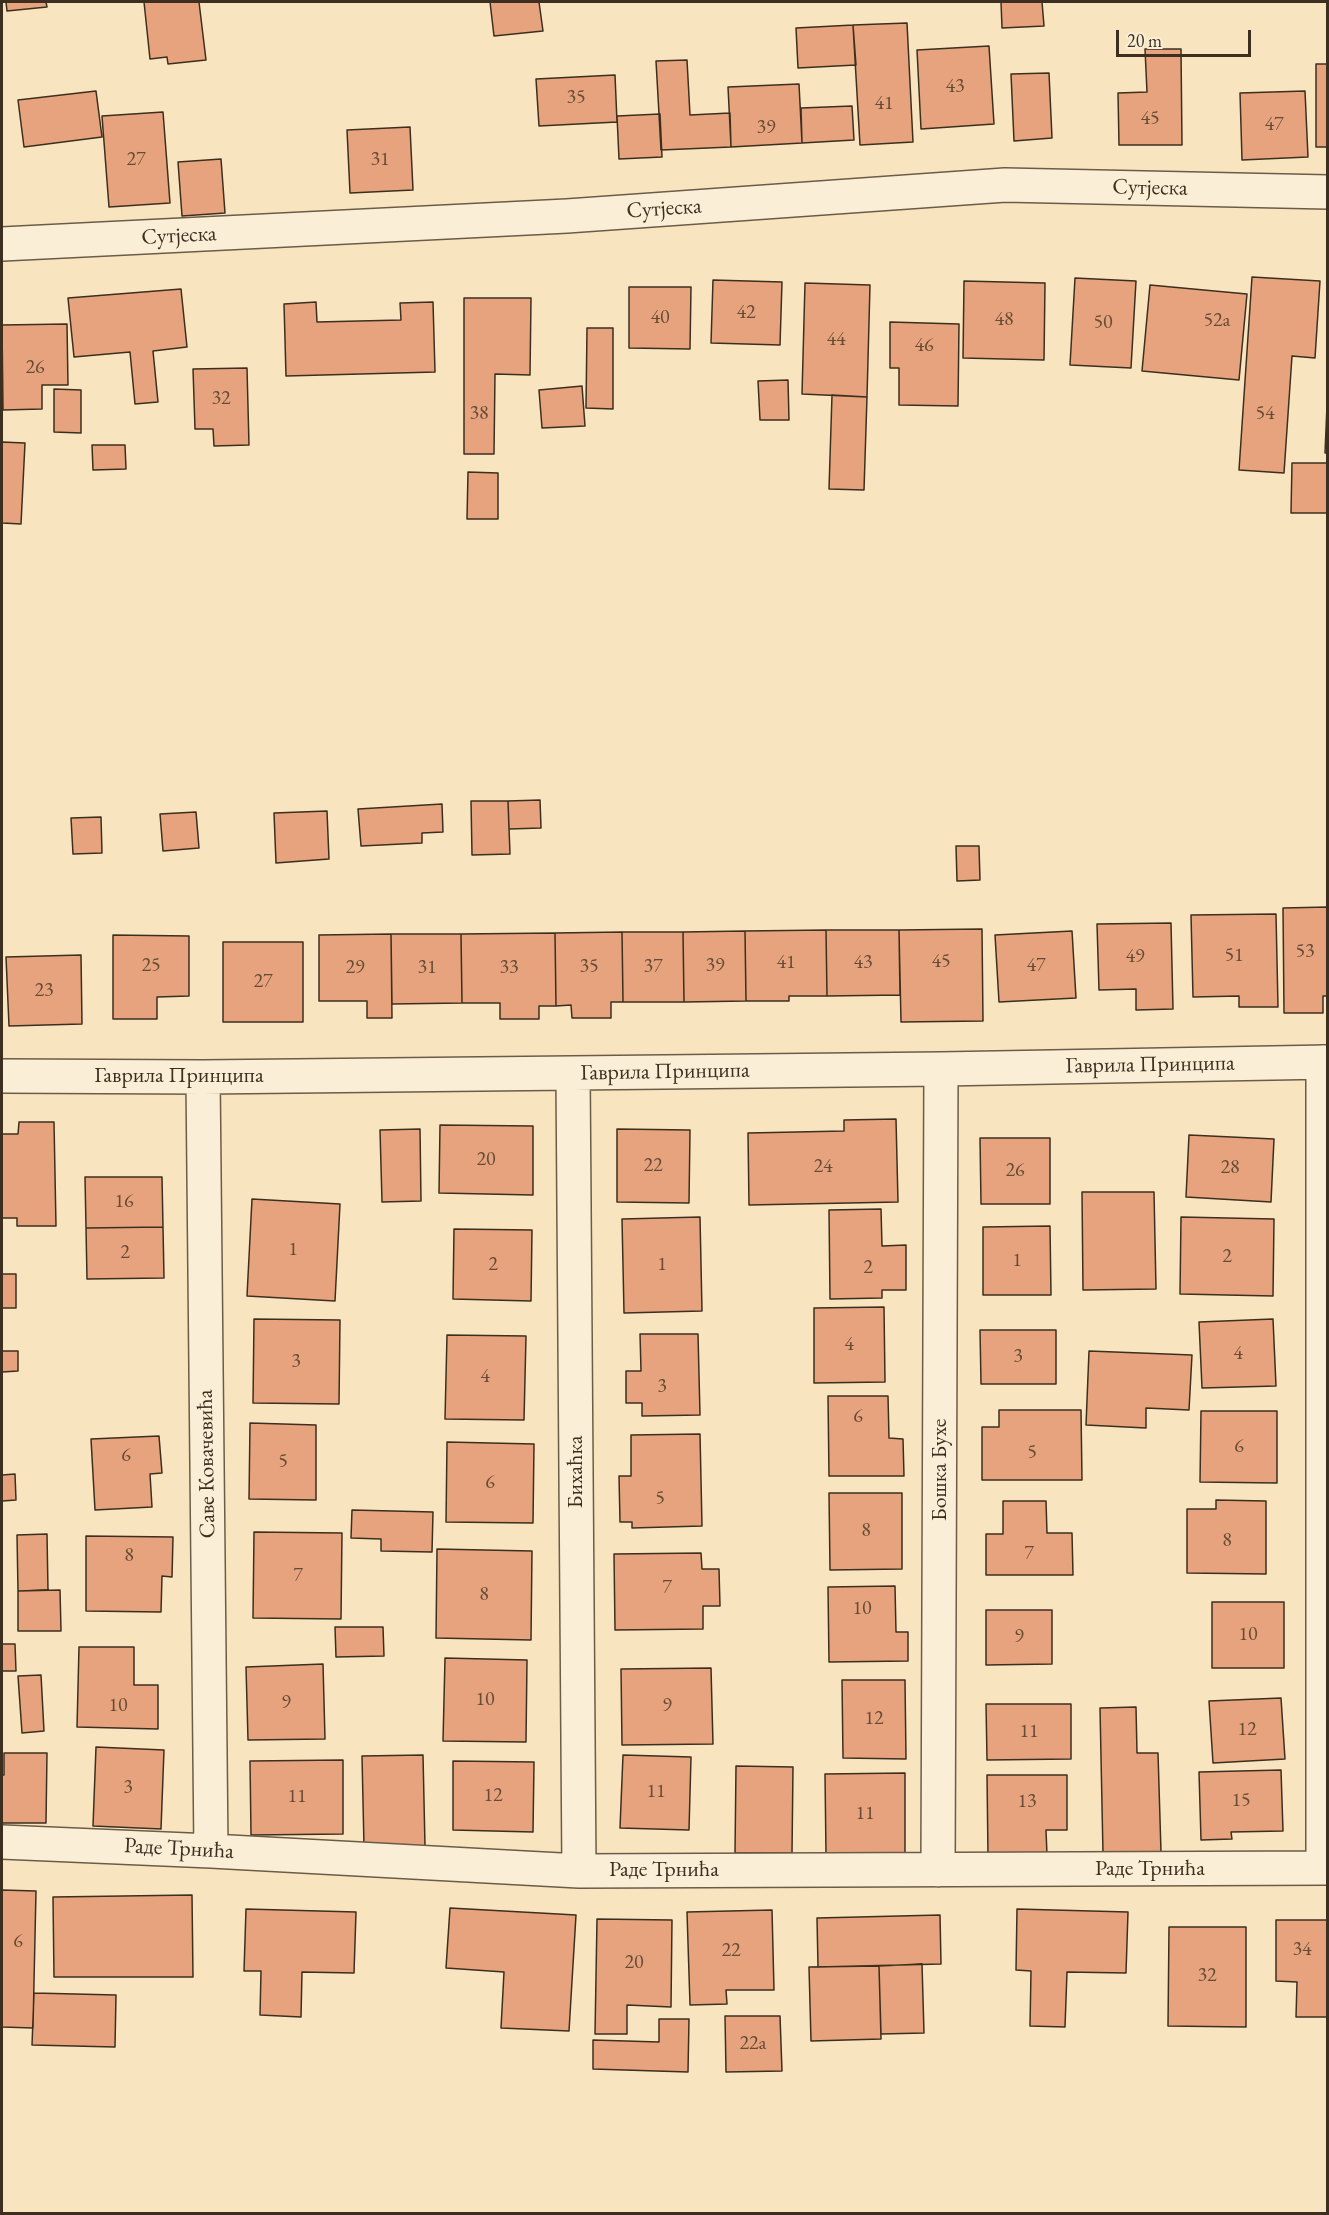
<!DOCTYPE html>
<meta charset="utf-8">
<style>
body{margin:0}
#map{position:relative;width:1329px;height:2215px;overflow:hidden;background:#f8e5c0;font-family:"EB Garamond",serif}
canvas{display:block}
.frame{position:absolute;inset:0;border:3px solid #3c2f1f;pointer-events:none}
.scale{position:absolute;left:1116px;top:30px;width:135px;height:27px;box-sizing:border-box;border:3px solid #3c2f1f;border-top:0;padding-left:8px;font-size:18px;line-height:21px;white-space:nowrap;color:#3c2f1f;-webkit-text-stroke:4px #faeed6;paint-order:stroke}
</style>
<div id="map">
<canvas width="1329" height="2215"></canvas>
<div class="frame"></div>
<div class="scale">20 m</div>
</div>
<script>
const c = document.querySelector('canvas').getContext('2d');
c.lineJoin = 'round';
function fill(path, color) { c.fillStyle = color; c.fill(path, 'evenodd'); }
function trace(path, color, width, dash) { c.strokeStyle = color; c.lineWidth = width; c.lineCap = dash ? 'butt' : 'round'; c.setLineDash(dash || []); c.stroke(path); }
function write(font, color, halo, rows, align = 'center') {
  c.font = font + ' "EB Garamond",serif'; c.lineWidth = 5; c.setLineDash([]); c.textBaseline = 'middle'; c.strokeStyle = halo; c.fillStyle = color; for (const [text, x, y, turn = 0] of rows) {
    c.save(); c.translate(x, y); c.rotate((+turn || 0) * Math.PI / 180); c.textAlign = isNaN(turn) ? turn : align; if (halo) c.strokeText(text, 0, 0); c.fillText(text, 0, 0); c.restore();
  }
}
const building = new Path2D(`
 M 6,2 L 46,2 L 47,7 L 7,11 Z
 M 144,2 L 199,2 L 206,60 L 168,64 L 167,57 L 150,59 Z
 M 490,2 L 539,2 L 543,31 L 494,36 Z
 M 1001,2 L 1042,2 L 1044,26 L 1002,28 Z
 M 907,23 L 913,142 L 860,145 L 853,25 Z
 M 853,25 L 856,65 L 798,68 L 796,28 Z
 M 989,46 L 994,124 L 921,129 L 917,50 Z
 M 1145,49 L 1181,49 L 1182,145 L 1119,145 L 1118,93 L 1147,92 Z
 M 687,60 L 690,115 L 730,113 L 731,147 L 661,150 L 656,61 Z
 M 1316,64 L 1328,64 L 1328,147 L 1316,147 Z
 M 1049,73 L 1052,138 L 1014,141 L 1011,74 Z
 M 615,75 L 617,122 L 539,126 L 536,79 Z
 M 799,84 L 802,143 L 731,147 L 728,87 Z
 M 96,91 L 102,137 L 24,147 L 18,100 Z
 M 1305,91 L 1308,157 L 1242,160 L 1240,93 Z
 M 852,106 L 854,140 L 802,143 L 801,108 Z
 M 163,112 L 170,203 L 109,207 L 102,116 Z
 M 660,114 L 662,157 L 619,159 L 617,116 Z
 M 410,127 L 413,190 L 350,193 L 347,130 Z
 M 221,159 L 225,213 L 182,216 L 178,162 Z
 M 1252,277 L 1320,281 L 1315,358 L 1292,356 L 1284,473 L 1239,470 Z
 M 1075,278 L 1136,281 L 1131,368 L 1070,365 Z
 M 713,280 L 782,282 L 780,345 L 711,343 Z
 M 964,281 L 1045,283 L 1044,360 L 963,358 Z
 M 805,283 L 870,285 L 867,397 L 802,394 Z
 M 1150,285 L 1247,294 L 1239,380 L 1142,371 Z
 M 629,287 L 691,287 L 690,349 L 629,348 Z
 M 181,289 L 187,347 L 153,351 L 158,402 L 135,404 L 130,352 L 74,357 L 68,298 Z
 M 464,298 L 531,298 L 530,375 L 495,374 L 494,454 L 464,454 Z
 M 316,302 L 317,322 L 401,320 L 400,303 L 433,302 L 435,372 L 286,376 L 284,304 Z
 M 890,322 L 959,324 L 958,406 L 899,405 L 899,368 L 890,368 Z
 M 67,324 L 68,385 L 42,385 L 42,409 L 3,410 L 2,325 Z
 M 587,328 L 613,328 L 613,409 L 586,408 Z
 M 247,368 L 249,445 L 214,446 L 213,429 L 195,429 L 193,369 Z
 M 788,380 L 789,420 L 760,420 L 758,381 Z
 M 1328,381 L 1328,453 L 1325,453 Z
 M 582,386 L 585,426 L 542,428 L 539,390 Z
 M 54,389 L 81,390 L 81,433 L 54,432 Z
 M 832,395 L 867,397 L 864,490 L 829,489 Z
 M 2,442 L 25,443 L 21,524 L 2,523 Z
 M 92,445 L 125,445 L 126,469 L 93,470 Z
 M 1292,463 L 1328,463 L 1328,513 L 1291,513 Z
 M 468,472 L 498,473 L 498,519 L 467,519 Z
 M 540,800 L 541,828 L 509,829 L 508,801 Z
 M 471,801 L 508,801 L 510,854 L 472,855 Z
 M 442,804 L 443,832 L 422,833 L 422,843 L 361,846 L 358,809 Z
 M 327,811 L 329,859 L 276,863 L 274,813 Z
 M 196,812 L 199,848 L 163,851 L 160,814 Z
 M 101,817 L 102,853 L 73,854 L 71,818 Z
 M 956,846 L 979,846 L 980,880 L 957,881 Z
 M 1328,907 L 1328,996 L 1323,996 L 1323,1013 L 1284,1013 L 1283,908 Z
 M 1276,914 L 1278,1007 L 1239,1007 L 1239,996 L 1193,997 L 1191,915 Z
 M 1171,923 L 1173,1009 L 1136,1010 L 1136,989 L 1099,990 L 1097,924 Z
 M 982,929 L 983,1021 L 901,1022 L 899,930 Z
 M 826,930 L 827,996 L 789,996 L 789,1001 L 746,1001 L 745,931 Z
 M 826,930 L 899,930 L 900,995 L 827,996 Z
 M 745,931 L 746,1001 L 684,1002 L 683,932 Z
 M 1072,931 L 1076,998 L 999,1002 L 995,935 Z
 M 622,932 L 683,932 L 684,1002 L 623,1002 Z
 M 622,932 L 623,1002 L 611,1002 L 611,1018 L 572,1018 L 571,1005 L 556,1006 L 555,933 Z
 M 555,933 L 556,1006 L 539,1006 L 539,1019 L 500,1019 L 500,1003 L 462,1003 L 461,934 Z
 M 391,934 L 392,1018 L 367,1018 L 367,1001 L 319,1001 L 319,935 Z
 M 391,934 L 461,934 L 462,1003 L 392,1004 Z
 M 113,935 L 189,936 L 189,996 L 157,997 L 157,1019 L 113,1019 Z
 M 223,942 L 303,942 L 303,1022 L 223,1022 Z
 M 81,955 L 82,1024 L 9,1026 L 6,957 Z
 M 896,1119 L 898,1202 L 749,1205 L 748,1133 L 844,1131 L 844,1120 Z
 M 19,1122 L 54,1122 L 56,1226 L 17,1226 L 17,1218 L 2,1218 L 2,1134 L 18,1134 Z
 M 440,1125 L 533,1126 L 533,1195 L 439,1193 Z
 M 420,1129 L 421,1201 L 382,1202 L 380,1130 Z
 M 617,1129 L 690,1130 L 689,1203 L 617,1202 Z
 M 1189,1135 L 1274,1139 L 1271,1202 L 1186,1197 Z
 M 980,1138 L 1050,1138 L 1050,1204 L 981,1204 Z
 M 85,1177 L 162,1177 L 163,1227 L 86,1228 Z
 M 1082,1192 L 1154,1192 L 1156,1289 L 1083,1290 Z
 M 252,1199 L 340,1204 L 335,1301 L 247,1296 Z
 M 881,1209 L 882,1246 L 906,1245 L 906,1290 L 882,1290 L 882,1298 L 830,1299 L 829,1210 Z
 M 700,1217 L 702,1311 L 624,1313 L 622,1219 Z
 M 1181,1217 L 1274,1219 L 1273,1296 L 1180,1294 Z
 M 1050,1226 L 1051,1295 L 983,1295 L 983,1227 Z
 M 163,1227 L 164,1278 L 87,1279 L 86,1228 Z
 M 454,1229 L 532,1230 L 531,1301 L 453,1299 Z
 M 2,1274 L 16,1274 L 16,1308 L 2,1308 Z
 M 884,1307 L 885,1382 L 814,1383 L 814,1308 Z
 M 254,1319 L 340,1320 L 339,1404 L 253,1403 Z
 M 1273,1319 L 1276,1386 L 1202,1388 L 1199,1322 Z
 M 980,1330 L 1056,1330 L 1056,1384 L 981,1384 Z
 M 640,1334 L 698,1334 L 700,1415 L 642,1416 L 642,1403 L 626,1403 L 626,1371 L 641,1371 Z
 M 447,1335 L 526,1336 L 524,1420 L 445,1419 Z
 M 2,1351 L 18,1351 L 18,1371 L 2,1372 Z
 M 1089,1351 L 1192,1355 L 1189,1410 L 1146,1408 L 1146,1428 L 1086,1425 Z
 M 828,1396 L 888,1396 L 889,1438 L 903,1439 L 904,1476 L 829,1476 Z
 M 999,1410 L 1081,1410 L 1082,1480 L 982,1480 L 982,1427 L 999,1427 Z
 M 1201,1411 L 1277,1411 L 1277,1483 L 1200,1482 Z
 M 250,1423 L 316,1425 L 316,1500 L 249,1499 Z
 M 700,1434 L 702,1526 L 632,1528 L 632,1522 L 620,1522 L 619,1476 L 631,1476 L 631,1435 Z
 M 159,1436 L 162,1473 L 150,1474 L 152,1507 L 95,1510 L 91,1439 Z
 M 447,1442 L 534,1444 L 533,1523 L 446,1522 Z
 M 15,1474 L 16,1500 L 2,1501 L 2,1475 Z
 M 829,1493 L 902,1493 L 902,1569 L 830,1570 Z
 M 1216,1500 L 1266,1501 L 1266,1574 L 1187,1573 L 1187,1509 L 1216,1509 Z
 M 1003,1501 L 1046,1501 L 1047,1533 L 1072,1533 L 1073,1575 L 986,1575 L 986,1534 L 1003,1534 Z
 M 352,1510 L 433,1512 L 432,1552 L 381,1551 L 381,1539 L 351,1538 Z
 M 254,1532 L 342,1533 L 341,1619 L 253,1618 Z
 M 47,1534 L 48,1590 L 18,1591 L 17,1535 Z
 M 86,1536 L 173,1537 L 172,1577 L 162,1576 L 161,1612 L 86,1611 Z
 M 437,1549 L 532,1551 L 531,1640 L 436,1638 Z
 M 701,1553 L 702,1569 L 719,1569 L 720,1606 L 703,1606 L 703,1629 L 615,1630 L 614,1554 Z
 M 895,1586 L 896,1632 L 908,1632 L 908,1661 L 829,1662 L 828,1587 Z
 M 60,1590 L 61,1631 L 18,1631 L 18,1591 Z
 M 1212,1602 L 1284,1602 L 1284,1668 L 1212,1668 Z
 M 986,1610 L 1052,1610 L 1052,1664 L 986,1665 Z
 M 335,1627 L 383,1627 L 384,1656 L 336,1657 Z
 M 2,1644 L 15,1644 L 16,1671 L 2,1671 Z
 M 79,1647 L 134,1647 L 134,1685 L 158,1685 L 158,1729 L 77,1727 Z
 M 445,1658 L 527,1660 L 526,1742 L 443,1741 Z
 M 323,1664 L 325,1739 L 248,1740 L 246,1667 Z
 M 711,1668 L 713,1744 L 622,1745 L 621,1669 Z
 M 41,1675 L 44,1731 L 22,1733 L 18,1676 Z
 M 842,1680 L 905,1680 L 906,1759 L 843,1758 Z
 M 1281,1698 L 1285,1759 L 1213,1763 L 1209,1701 Z
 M 986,1704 L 1071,1704 L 1071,1759 L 987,1760 Z
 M 1136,1707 L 1137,1753 L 1158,1753 L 1161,1852 L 1103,1854 L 1100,1708 Z
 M 96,1747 L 164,1750 L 161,1829 L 93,1826 Z
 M 4,1753 L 47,1753 L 46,1823 L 2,1823 L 2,1775 L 4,1775 Z
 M 423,1755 L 425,1846 L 364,1847 L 362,1756 Z
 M 623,1755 L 691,1757 L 689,1830 L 620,1828 Z
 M 343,1760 L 343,1834 L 251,1835 L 250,1761 Z
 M 453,1761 L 534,1762 L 533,1832 L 453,1830 Z
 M 736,1766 L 793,1767 L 792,1853 L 735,1853 Z
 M 1281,1770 L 1283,1831 L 1231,1832 L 1232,1839 L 1201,1840 L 1199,1772 Z
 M 905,1773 L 905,1854 L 826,1855 L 825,1774 Z
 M 987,1775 L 1067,1775 L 1067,1830 L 1046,1830 L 1047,1855 L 988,1856 Z
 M 2,1890 L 36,1891 L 33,2028 L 2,2027 Z
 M 192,1895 L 193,1977 L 54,1977 L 53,1897 Z
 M 450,1908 L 576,1915 L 569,2031 L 501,2028 L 504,1972 L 446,1968 Z
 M 246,1909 L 356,1912 L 354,1973 L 302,1972 L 301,2017 L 260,2015 L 261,1971 L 244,1971 Z
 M 1017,1909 L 1128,1912 L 1126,1973 L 1067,1972 L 1065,2027 L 1030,2026 L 1031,1971 L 1016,1970 Z
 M 772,1910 L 774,1990 L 726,1990 L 727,2004 L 690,2005 L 687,1912 Z
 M 940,1915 L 941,1964 L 818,1967 L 817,1918 Z
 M 597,1919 L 672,1920 L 671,2007 L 627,2005 L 627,2034 L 595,2034 Z
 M 1276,1920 L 1328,1920 L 1328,2017 L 1296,2017 L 1297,1982 L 1276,1981 Z
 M 1169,1927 L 1246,1927 L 1246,2027 L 1168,2026 Z
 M 922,1964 L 924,2033 L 881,2034 L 879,1966 Z
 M 879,1966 L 881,2039 L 811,2041 L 809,1967 Z
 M 34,1993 L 116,1995 L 115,2047 L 32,2045 Z
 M 725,2016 L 780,2016 L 782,2071 L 726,2072 Z
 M 659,2019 L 689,2019 L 688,2072 L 593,2069 L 593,2040 L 659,2042 Z`);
const minor = new Path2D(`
 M 2,244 L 567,216 L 1005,185 L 1328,192
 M 573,1073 L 579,1871
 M 2,1076 L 203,1077 L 941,1069 L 1328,1062
 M 203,1077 L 211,1851
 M 2,1842 L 211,1851 L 579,1871 L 1328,1868
 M 1323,1868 L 1323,1062
 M 938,1870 L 941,1069`);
const numberNames = [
 ["43",955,87],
 ["35",576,98],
 ["41",884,104],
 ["45",1150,119],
 ["47",1274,125],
 ["39",766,128],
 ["27",136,160],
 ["31",380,160],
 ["42",746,313],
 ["40",660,318],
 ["48",1004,320],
 ["52a",1217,321],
 ["50",1103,323],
 ["44",836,340],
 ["46",924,346],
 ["26",35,368],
 ["32",221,399],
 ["38",479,414],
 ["54",1265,414],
 ["53",1305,952],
 ["51",1234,956],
 ["49",1135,957],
 ["45",941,962],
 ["41",786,963],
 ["43",863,963],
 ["25",151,966],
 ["39",715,966],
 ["47",1036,966],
 ["35",589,967],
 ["37",653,967],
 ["29",355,968],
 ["31",427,968],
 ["33",509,968],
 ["27",263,982],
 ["23",44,991],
 ["20",486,1160],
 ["22",653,1166],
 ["24",823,1167],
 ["28",1230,1168],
 ["26",1015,1171],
 ["16",124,1202],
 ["1",293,1250],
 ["2",125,1253],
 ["2",1227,1257],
 ["1",1017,1261],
 ["2",493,1265],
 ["1",662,1265],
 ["2",868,1268],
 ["4",849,1345],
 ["4",1238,1354],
 ["3",1018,1357],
 ["3",296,1362],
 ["4",485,1377],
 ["3",662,1387],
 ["6",858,1417],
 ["6",1239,1447],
 ["5",1032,1453],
 ["6",126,1456],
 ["5",283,1462],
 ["6",490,1483],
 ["5",660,1499],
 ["8",866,1531],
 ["8",1227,1541],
 ["7",1029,1554],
 ["8",129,1556],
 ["7",298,1576],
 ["7",667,1588],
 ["8",484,1595],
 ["10",862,1609],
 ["10",1248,1635],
 ["9",1019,1637],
 ["10",485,1700],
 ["9",286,1703],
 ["10",118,1706],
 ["9",667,1706],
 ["12",874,1719],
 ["12",1247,1730],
 ["11",1029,1732],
 ["3",128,1788],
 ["11",656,1792],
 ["12",493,1796],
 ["11",297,1797],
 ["15",1241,1801],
 ["13",1027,1802],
 ["11",865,1814],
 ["6",18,1942],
 ["34",1302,1950],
 ["22",731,1951],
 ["20",634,1963],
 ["32",1207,1976],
 ["22a",753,2044]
];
const streetNames = [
 ["Сутјеска",1150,188,1],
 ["Сутјеска",664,209,-4],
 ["Сутјеска",179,236,-3],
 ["Гаврила Принципа",1150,1065,-1],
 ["Гаврила Принципа",665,1072,-1],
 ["Гаврила Принципа",179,1076],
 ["Саве Ковачевића",207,1464,-91],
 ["Бошка Бухе",940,1470,-90],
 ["Бихаћка",576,1472,-90],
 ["Раде Трнића",179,1849,3],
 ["Раде Трнића",1150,1869],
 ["Раде Трнића",664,1870]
];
fill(building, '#e6a37d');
trace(building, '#3c2f1f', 1.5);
trace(minor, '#6b5c47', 36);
trace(minor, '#faeed6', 33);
write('20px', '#664c36', null, numberNames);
write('22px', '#3c2f1f', '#faeed6', streetNames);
</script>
